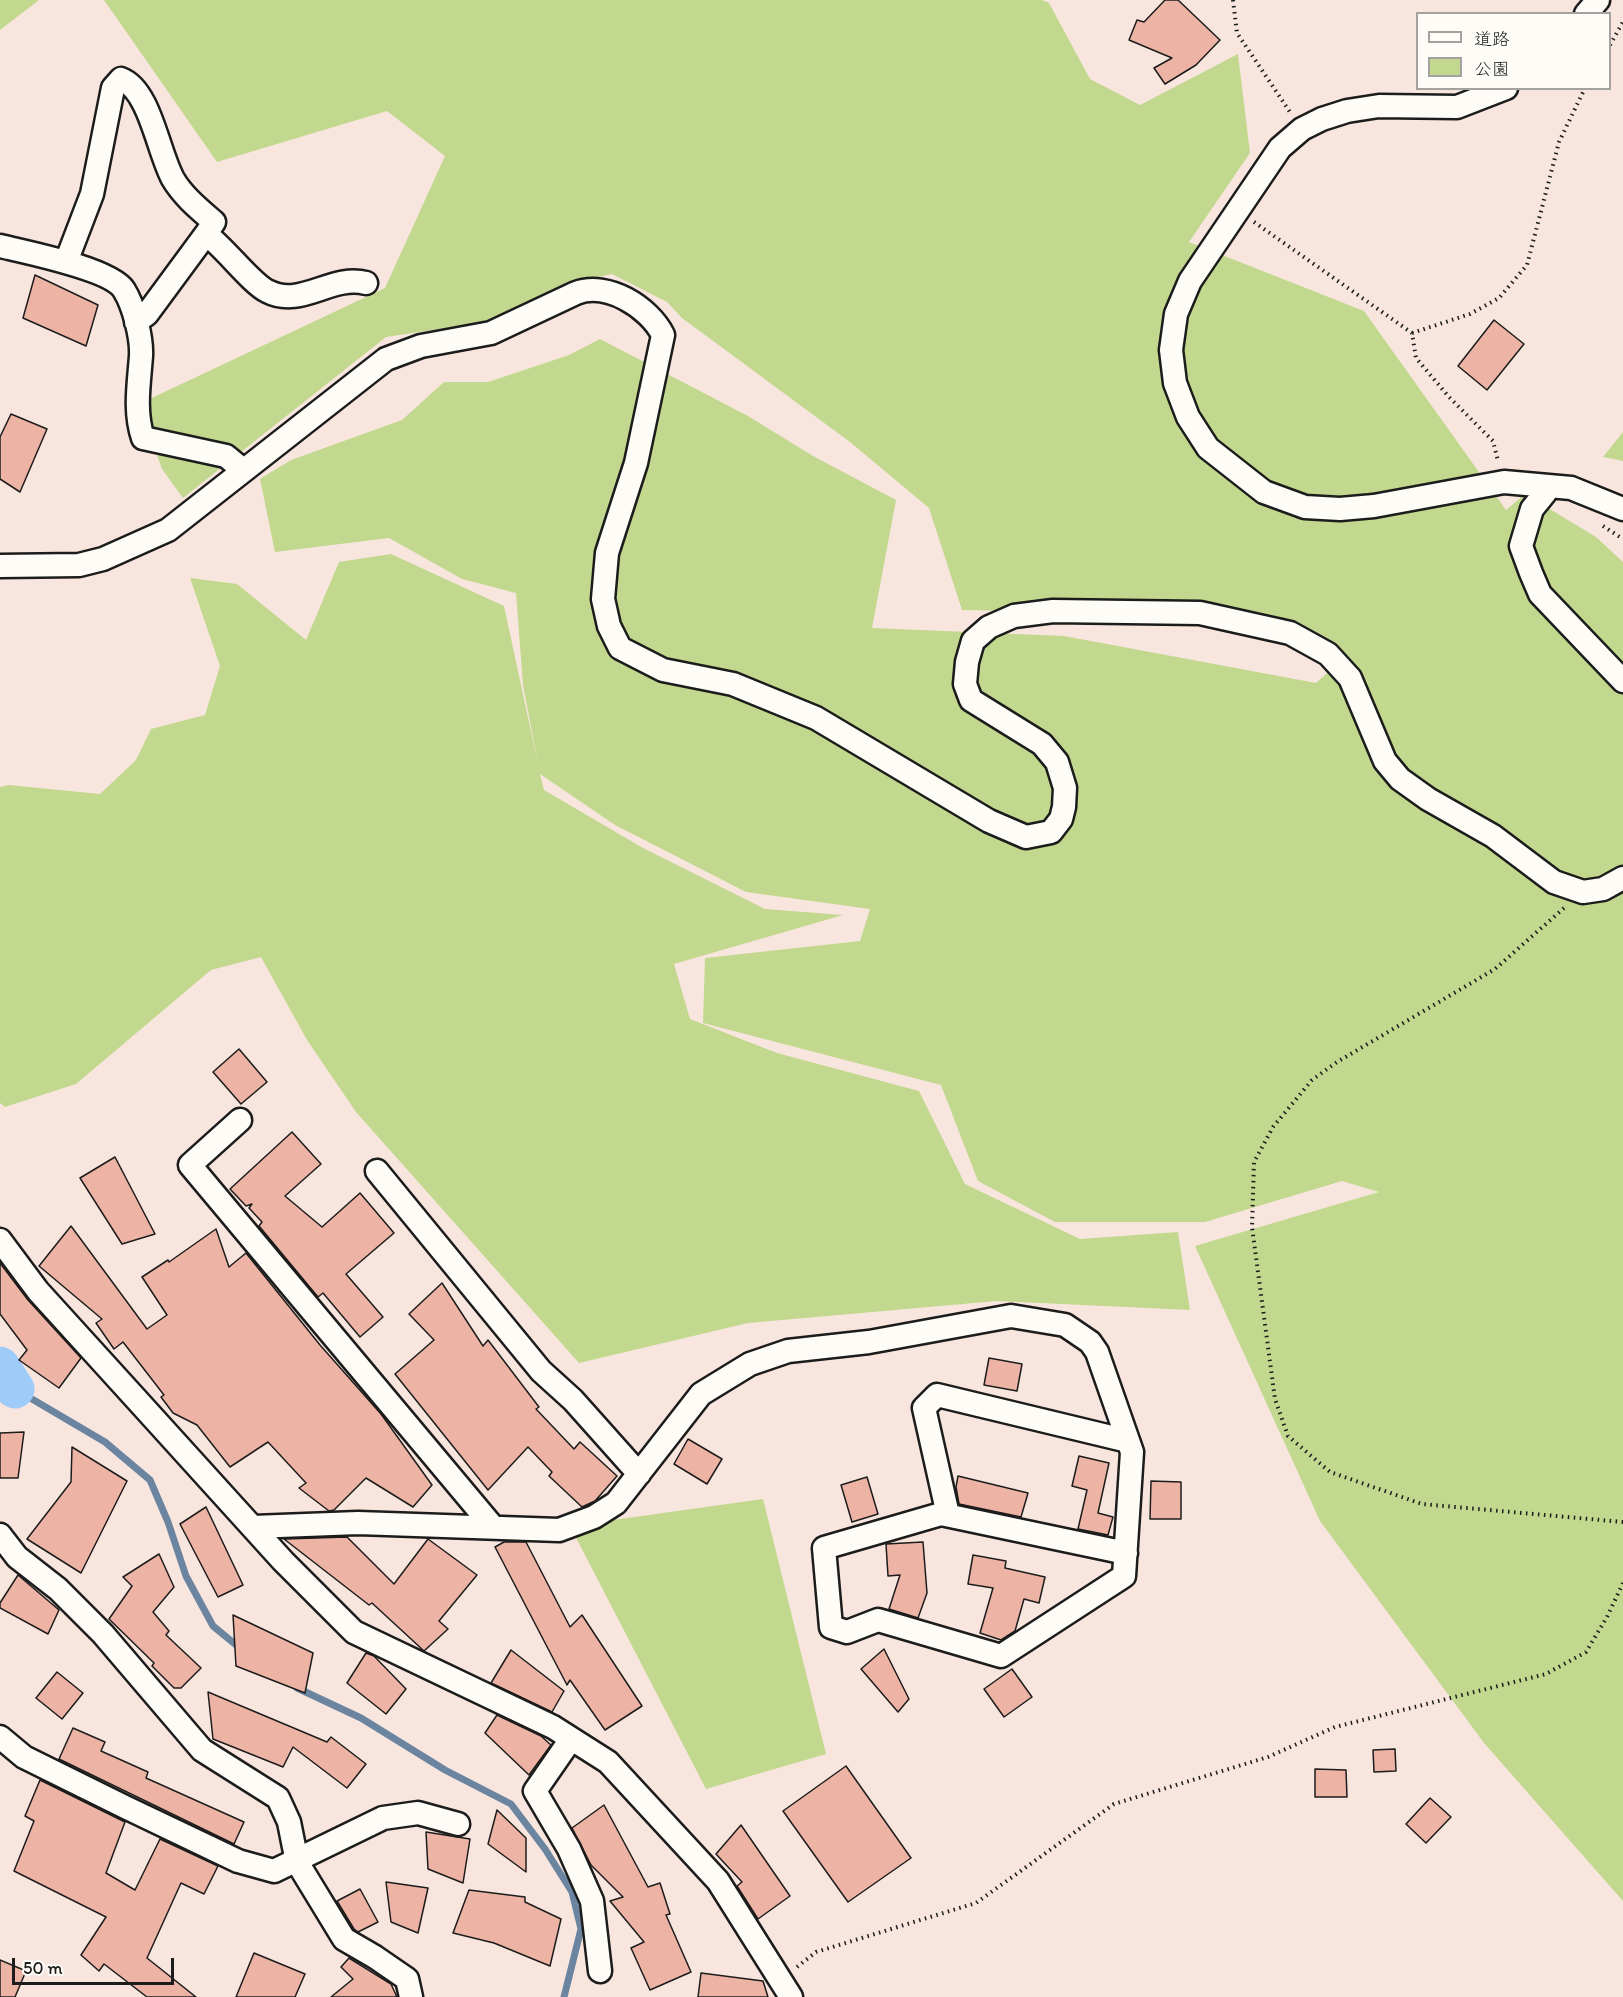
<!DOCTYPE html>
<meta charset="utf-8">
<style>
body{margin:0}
#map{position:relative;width:1623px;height:1997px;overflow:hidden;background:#f8e6de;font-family:Itim,"Klee One",sans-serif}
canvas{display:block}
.legend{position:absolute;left:1416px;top:12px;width:195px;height:78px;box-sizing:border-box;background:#fdfcf7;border:2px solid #a3a29f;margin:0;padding:8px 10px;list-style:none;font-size:18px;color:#1c1c1c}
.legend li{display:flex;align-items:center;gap:12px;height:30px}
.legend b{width:30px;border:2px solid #a3a29f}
.scale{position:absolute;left:12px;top:1958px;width:162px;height:27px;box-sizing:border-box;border:3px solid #1c1c1c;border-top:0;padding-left:8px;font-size:18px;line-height:21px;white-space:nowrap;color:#1c1c1c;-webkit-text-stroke:4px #fdfcf7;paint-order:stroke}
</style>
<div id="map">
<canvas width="1623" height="1997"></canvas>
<ul class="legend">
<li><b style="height:8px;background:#fdfcf7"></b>道路</li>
<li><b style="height:16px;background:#c2d88e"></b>公園</li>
</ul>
<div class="scale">50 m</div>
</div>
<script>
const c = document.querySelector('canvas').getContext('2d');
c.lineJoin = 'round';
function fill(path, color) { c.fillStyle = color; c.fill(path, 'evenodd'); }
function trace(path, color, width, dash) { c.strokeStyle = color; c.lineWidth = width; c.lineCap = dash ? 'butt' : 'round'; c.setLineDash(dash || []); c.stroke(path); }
const green = new Path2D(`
 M 0,0 L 39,0 L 0,30 Z
 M 104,0 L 1042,0 L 1049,3 L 1090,79 L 1140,105 L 1238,54 L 1250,153 L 1189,242 L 1364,311 L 1506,510 L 1525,494 L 1596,537 L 1623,562 L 1623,1901 L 1484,1743 L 1320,1521 L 1195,1246 L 1379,1192 L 1342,1181 L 1205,1222 L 1055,1222 L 978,1181 L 941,1085 L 703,1023 L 705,958 L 860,941 L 870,909 L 746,892 L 615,825 L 540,774 L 544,790 L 643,848 L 765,909 L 843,915 L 674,964 L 690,1019 L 777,1053 L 919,1091 L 965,1184 L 1080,1239 L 1178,1232 L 1190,1310 L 997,1301 L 748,1323 L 579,1363 L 356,1112 L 307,1040 L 261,957 L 211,970 L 76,1084 L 5,1107 L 0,1103 L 0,787 L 9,785 L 100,794 L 136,760 L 151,729 L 205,715 L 220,666 L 190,578 L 237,584 L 306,640 L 339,562 L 391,554 L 504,606 L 538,764 L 523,685 L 516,593 L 462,579 L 389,538 L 275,552 L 260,479 L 291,460 L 402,420 L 444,382 L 488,382 L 569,355 L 600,339 L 748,416 L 813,456 L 896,500 L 872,628 L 1064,636 L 1316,683 L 1337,664 L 1309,631 L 1082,612 L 962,610 L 929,508 L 850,442 L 682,318 L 667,302 L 612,274 L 585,280 L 486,322 L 386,337 L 183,498 L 162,469 L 139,404 L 385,288 L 445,156 L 387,111 L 217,162 Z
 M 1623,432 L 1623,461 L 1603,457 Z
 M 763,1499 L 826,1754 L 706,1789 L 570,1526 Z`);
const stream = new Path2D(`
 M 15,1389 L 105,1442 L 150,1480 L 168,1522 L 186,1576 L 213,1626 L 241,1649
 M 297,1688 L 361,1718 L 445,1770 L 511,1804 L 545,1849 L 572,1892 L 581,1929 L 564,1997`);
const river = new Path2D(`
 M 0,1366 L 15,1389`);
const building = new Path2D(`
 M 1165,0 L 1178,0 L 1220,40 L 1196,65 L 1165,84 L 1154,68 L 1172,58 L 1129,40 L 1137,20 L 1144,22 Z
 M 35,275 L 98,305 L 86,346 L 23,318 Z
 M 1494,320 L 1524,344 L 1487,390 L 1458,366 Z
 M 11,414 L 47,429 L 20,492 L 0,479 L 0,437 Z
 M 239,1049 L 267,1082 L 241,1104 L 213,1072 Z
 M 292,1132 L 321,1164 L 285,1196 L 322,1227 L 360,1193 L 394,1233 L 346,1274 L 383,1317 L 360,1337 L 323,1293 L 318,1297 L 259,1226 L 262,1222 L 249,1208 L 252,1204 L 246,1206 L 230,1189 Z
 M 115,1157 L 155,1234 L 122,1244 L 80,1178 Z
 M 71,1226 L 147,1329 L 167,1315 L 142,1277 L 168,1260 L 169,1262 L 216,1229 L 229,1267 L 246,1253 L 320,1345 L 381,1414 L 432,1485 L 413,1507 L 366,1478 L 334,1510 L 329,1511 L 299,1488 L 306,1483 L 268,1442 L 230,1467 L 197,1425 L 173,1413 L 161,1397 L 164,1395 L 123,1342 L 114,1349 L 96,1323 L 102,1319 L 39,1266 Z
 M 0,1263 L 28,1300 L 81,1358 L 59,1388 L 19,1360 L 27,1350 L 0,1314 Z
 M 442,1283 L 483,1346 L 488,1340 L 539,1407 L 536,1409 L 574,1449 L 580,1442 L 617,1476 L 595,1501 L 582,1507 L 549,1476 L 552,1472 L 528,1447 L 488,1490 L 395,1374 L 434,1340 L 409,1314 Z
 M 989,1358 L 1022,1364 L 1017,1391 L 984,1385 Z
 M 24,1432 L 18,1478 L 0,1478 L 0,1433 Z
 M 688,1439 L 722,1459 L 707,1484 L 674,1464 Z
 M 72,1447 L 127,1481 L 81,1573 L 27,1539 L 71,1482 Z
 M 1079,1456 L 1109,1463 L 1098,1513 L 1113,1517 L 1108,1535 L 1078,1529 L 1087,1490 L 1072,1486 Z
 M 958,1476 L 1028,1493 L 1021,1517 L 959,1504 L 956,1487 Z
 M 867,1477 L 878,1514 L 852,1522 L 841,1485 Z
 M 1151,1481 L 1181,1482 L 1181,1519 L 1150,1519 Z
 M 206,1507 L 243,1585 L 218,1597 L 180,1524 Z
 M 347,1537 L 394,1584 L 428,1539 L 477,1575 L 439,1621 L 448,1629 L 424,1651 L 372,1603 L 369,1605 L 284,1539 Z
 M 504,1542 L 526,1542 L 570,1627 L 582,1615 L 642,1706 L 605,1730 L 570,1680 L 567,1685 L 495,1547 Z
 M 923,1542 L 927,1593 L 918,1618 L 889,1609 L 900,1575 L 888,1576 L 886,1544 Z
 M 159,1554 L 174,1587 L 153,1612 L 169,1631 L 166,1635 L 201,1668 L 181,1688 L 174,1688 L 152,1666 L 154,1663 L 109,1619 L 132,1586 L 123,1577 Z
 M 973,1555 L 1006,1561 L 1005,1568 L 1045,1577 L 1039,1603 L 1024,1599 L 1015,1631 L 1001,1640 L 980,1633 L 993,1588 L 968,1584 Z
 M 18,1575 L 59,1610 L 48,1634 L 0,1608 L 0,1603 Z
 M 233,1615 L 313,1653 L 305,1693 L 236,1666 Z
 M 884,1649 L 909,1699 L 898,1712 L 861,1669 Z
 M 511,1650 L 564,1691 L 552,1712 L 491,1683 Z
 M 366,1653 L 374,1656 L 406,1689 L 386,1714 L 347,1683 Z
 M 1012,1669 L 1032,1697 L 1004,1717 L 984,1689 Z
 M 57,1672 L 83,1693 L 62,1719 L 36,1698 Z
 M 208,1692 L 327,1742 L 331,1737 L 366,1764 L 347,1788 L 293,1747 L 283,1767 L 213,1739 Z
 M 497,1715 L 541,1736 L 551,1745 L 529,1775 L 485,1733 Z
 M 73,1728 L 105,1742 L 101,1751 L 148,1772 L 146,1778 L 244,1822 L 234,1844 L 59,1759 Z
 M 1395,1749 L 1396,1771 L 1374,1772 L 1373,1750 Z
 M 846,1766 L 911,1858 L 848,1902 L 783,1811 Z
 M 1315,1769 L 1346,1770 L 1347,1797 L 1315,1797 Z
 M 40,1780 L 125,1822 L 106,1873 L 135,1890 L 160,1839 L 218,1866 L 204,1894 L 181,1883 L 147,1958 L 196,1997 L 147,1997 L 104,1964 L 99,1971 L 81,1955 L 106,1917 L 14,1871 L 34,1821 L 25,1816 Z
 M 1430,1798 L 1451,1817 L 1426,1843 L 1406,1824 Z
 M 604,1805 L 648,1887 L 660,1883 L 670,1914 L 666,1915 L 691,1972 L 650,1990 L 631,1948 L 644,1942 L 610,1901 L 623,1897 L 591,1865 L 572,1828 Z
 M 497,1810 L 526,1838 L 526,1872 L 488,1844 Z
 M 741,1825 L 790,1896 L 758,1919 L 737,1886 L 742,1882 L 716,1854 Z
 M 426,1832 L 470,1839 L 463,1883 L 428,1869 Z
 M 386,1882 L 428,1888 L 418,1933 L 391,1922 Z
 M 360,1889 L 378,1922 L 358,1932 L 354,1929 L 337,1901 Z
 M 469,1890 L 525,1897 L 525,1902 L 561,1919 L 550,1966 L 494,1943 L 453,1933 Z
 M 254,1953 L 305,1974 L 295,1997 L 236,1997 Z
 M 349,1958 L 391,1984 L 397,1997 L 331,1997 L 353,1979 L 341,1967 Z
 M 0,1960 L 26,1971 L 15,1997 L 0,1997 Z
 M 701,1973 L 763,1981 L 768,1997 L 698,1997 Z`);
const path = new Path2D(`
 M 1233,0 L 1237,33 L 1290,112
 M 1610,45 L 1623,22
 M 1254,222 L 1412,333 L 1416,358 L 1449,397 L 1493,441 L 1498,461
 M 1412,333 L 1470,314 L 1499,298 L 1527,265 L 1559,142 L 1585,88
 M 1603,526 L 1623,539
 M 1564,908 L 1495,969 L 1337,1062 L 1312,1080 L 1273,1127 L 1254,1162 L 1252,1227 L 1275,1399 L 1288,1436 L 1330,1472 L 1422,1504 L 1623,1522
 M 797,1967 L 816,1952 L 976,1903 L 1114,1804 L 1268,1757 L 1335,1727 L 1546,1674 L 1586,1652 L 1607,1617 L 1623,1583`);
const minor = new Path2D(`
 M 1586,14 L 1598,0
 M 1506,88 L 1457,107 L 1379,106 L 1347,111 L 1322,119 L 1302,129 L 1280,148 L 1190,281 L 1176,314 L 1171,350 L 1175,383 L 1188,417 L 1208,448 L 1264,492 L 1305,507 L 1340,509 L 1374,506 L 1504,482 L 1571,488 L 1623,509
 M 0,246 C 25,252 111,269 124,290 C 134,306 142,338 141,356 C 139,383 134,412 143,438 L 226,456 L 243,470
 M 66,262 L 92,194 L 113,88 L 121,79 C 150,90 158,152 173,179 C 183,196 199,209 214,222 L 206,234
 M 136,322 L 147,314 L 206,234 C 225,248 251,283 267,291 C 301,309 331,274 366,283
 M 1545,493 L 1532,509 L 1521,546 L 1531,573 L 1540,594 L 1623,681
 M 0,566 L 79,565 L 103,559 L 168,530 L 386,359 L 421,346 L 491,333 L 576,293 C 607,281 649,307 663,335 L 636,463 L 607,553 L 603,599 L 609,626 L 620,648 L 663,670 L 733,684 L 816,718 L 989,821 L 1026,837 L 1051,832 L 1061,819 L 1064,807 L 1065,788 L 1057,762 L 1042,744 L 971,700 L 965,684 L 967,662 L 973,641 L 989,627 L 1014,616 L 1053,611 L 1200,613 L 1290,633 L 1328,654 L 1350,678 L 1385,761 L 1400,779 L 1428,799 L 1493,836 L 1554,882 L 1583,892 L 1603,889 L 1623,878
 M 240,1120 L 190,1165 L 493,1527
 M 377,1171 L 541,1371 L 573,1400 L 639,1474
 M 0,1240 L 38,1291 L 157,1422 L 283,1561 L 354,1632 L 553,1727 L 608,1762 L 718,1881 L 791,1997
 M 948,1515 L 924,1408 L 937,1395 L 1128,1441
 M 253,1527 L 358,1523 L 559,1530 L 594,1517 L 616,1503 L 701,1394 L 750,1364 L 788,1351 L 869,1342 L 1011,1316 L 1065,1325 L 1090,1342 L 1097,1352 L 1132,1452 L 1124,1576 L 1001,1656 L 878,1620 L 847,1632 L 831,1627 L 824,1548 L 941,1514 L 1126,1553
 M 0,1535 L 17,1557 L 58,1589 L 103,1634 L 202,1750 L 278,1798 L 289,1822 L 297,1862 L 344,1939 L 375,1957 L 407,1979 L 411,1997
 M 0,1737 L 24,1757 L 125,1807 L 238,1861 L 274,1871 L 383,1818 L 418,1813 L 458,1824
 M 571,1739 L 535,1791 L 569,1849 L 592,1901 L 600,1971`);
fill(green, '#c2d88e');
trace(stream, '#6b85a1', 7);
trace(river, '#9fcbf9', 39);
fill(building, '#edb4a5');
trace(building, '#1c1c1c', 1.5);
trace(minor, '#1c1c1c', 27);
trace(path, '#1c1c1c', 4, [1.5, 4.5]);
trace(minor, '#fdfcf7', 22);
</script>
